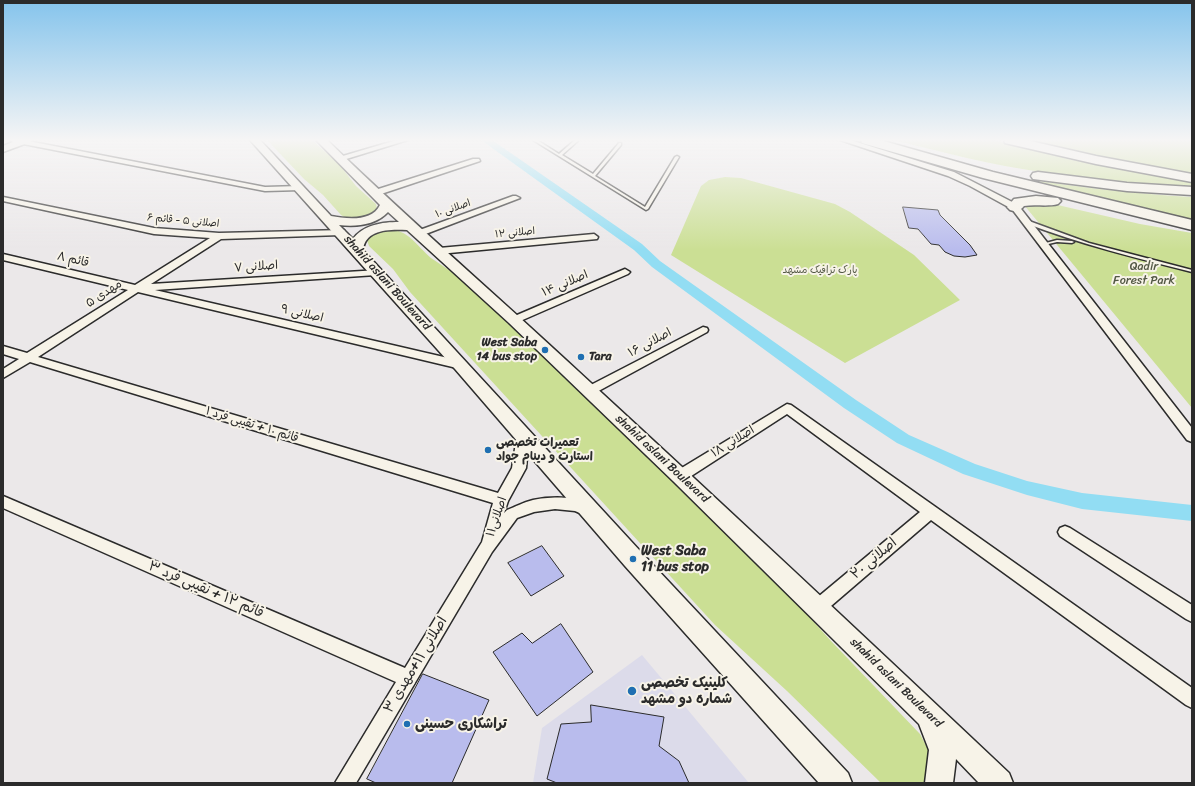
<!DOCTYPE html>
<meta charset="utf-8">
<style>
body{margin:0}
#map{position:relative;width:1195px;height:786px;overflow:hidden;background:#ebe8e9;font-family:Sriracha,sans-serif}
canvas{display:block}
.frame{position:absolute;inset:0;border:4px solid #2b2b2b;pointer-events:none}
</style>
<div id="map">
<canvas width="1195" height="786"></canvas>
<div class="frame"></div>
</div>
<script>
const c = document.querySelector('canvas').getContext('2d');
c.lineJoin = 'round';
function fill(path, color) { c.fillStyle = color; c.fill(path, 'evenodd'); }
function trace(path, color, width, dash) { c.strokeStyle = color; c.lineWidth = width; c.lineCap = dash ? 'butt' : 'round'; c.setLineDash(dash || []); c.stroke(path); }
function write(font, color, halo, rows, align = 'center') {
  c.font = font + ' Sriracha,"Playpen Sans Arabic",sans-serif'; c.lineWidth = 4; c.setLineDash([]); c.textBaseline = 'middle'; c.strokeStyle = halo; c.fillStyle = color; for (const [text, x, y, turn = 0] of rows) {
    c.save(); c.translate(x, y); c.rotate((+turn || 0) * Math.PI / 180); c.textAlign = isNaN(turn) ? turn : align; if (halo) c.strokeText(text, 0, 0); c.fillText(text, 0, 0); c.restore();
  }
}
const built = new Path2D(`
 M 642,655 L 749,783 L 533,783 L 542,728 Z`);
const green = new Path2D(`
 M 267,140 L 312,140 L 339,164 L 356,186 L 376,204 L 377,209 L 374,213 L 360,218 L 346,218 L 341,215 L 323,195 L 304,179 Z
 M 893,140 L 994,140 L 1072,160 L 1192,182 L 1192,186 C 1141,184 1091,180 1041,172 C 991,165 942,152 893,140 Z
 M 1024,140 L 1192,140 L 1192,175 L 1100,158 Z
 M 725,177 L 741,178 L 835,204 L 850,212 L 914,255 L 960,300 L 845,363 L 671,255 L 701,186 L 709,180 Z
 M 1025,179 C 1080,187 1136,194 1192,197 L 1192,220 L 1023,181 Z
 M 1049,203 L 1140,224 L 1192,233 L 1192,408 L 1024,205 Z
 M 388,229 C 409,230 416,245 431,258 C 440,264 449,270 458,276 L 769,572 L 831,641 L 920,734 L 932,757 L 931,778 L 924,783 L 881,783 L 787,691 L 715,625 L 410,292 L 393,269 L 369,246 L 367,240 C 371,232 379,231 388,229 Z`);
const canal = new Path2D(`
 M 481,140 L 492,140 L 642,244 L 660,261 L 856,400 L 909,435 L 975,464 L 1027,481 L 1082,493 L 1192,505 L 1192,521 L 1082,509 L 1027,495 L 963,474 L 897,443 L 844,408 L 652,267 L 634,250 Z`);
const building = new Path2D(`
 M 903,207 L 938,210 L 940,215 L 970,245 L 977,255 L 965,257 L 954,256 L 945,252 L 939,245 L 931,244 L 918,229 L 909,228 Z
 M 542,546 L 564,576 L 531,596 L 508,563 Z
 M 561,624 L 593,672 L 537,716 L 493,652 L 522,633 L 532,643 Z
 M 423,674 L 489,700 L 452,783 L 376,783 L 367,779 Z
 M 591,705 L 664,717 L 659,746 L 679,761 L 689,783 L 557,783 L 547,779 L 561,724 L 591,722 Z`);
const lane = new Path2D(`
 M 533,140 L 537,140 L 559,154 L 575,140 L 579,140 L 562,155 L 593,174 L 619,143 L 621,143 L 621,145 L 595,176 L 645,207 L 675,157 L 677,156 L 679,157 L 648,209 L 646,210 Z
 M 1025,221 L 1029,221 L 1089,243 L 1192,270 L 1192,272 C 1136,258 1080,244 1025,223 Z
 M 1057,240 L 1072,241 L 1074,242 L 1072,243 L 1057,242 L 1044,245 L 1042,244 Z`);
const street = new Path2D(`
 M 10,140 L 23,140 L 265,187 L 300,186 L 304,188 L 300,190 L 265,191 L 13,142 Z
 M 397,140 L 408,140 L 343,160 L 337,160 L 336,158 Z
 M 840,140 L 850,140 L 954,172 L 1018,205 L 1192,428 L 1192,442 L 1187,440 L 1012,209 L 970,186 L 948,176 Z
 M 473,159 L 479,159 L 480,161 L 378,195 L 372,195 L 371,193 L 372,191 Z
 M 513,196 L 516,196 L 520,198 L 423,235 L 417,235 L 416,233 L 417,231 Z
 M 3,197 L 154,228 L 219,233 L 344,230 L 345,232 L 341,235 L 221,239 L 151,284 L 379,270 L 381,272 L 379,274 L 376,275 L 155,290 L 461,361 L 465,362 L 467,365 L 465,368 L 461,369 L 138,292 L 38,357 L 498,493 L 512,468 L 517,436 L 518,433 L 523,431 L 528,433 L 529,436 L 526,468 L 508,501 L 504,513 L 507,510 C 515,507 524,502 533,500 C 548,497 586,494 594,510 L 592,514 L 587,516 L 575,511 L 555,509 L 534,512 L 517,518 L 492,552 L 356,783 L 335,783 L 396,682 L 3,508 L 3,496 L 405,668 L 482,542 L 493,503 L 30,362 L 3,378 L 3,369 L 19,359 L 3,354 L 3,346 L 27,353 L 128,290 L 3,260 L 3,254 L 135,285 L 210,238 L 154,234 L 3,201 Z
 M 594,234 L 598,237 L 597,239 L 439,254 L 434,251 L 439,248 Z
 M 625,269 L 630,272 L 628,274 L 518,322 L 510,322 L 509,320 L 510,318 Z
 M 703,327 L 707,328 L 708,330 L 707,332 L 593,394 L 585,394 L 583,391 L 585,388 Z
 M 787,404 L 791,405 L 1192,688 L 1192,708 L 1186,705 L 931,520 L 824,612 L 818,615 L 812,612 L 810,607 L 812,602 L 920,512 L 787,414 L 685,480 L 680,481 L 675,480 L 673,476 L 675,472 Z
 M 1065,526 L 1070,528 L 1192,605 L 1192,622 L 1186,619 L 1060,536 L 1058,532 L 1060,528 Z`);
const secondary = new Path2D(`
 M 18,140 L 32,140 L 30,142 L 3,152 L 3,146 Z
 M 250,140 L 260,140 L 331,216 C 347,219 372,222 380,205 L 316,140 L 327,140 C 408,219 494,293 578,371 C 723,504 866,638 1009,773 L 1013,783 L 979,783 L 956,759 L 953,783 L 925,783 L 929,750 L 919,724 L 673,481 L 509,323 L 407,230 C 390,229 365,229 363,250 L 641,552 L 848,773 L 852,783 L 819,783 L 625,566 L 455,369 ZM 388,212 L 399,222 C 382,222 363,225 353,239 L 339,225 C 356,227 376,225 388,212 Z`);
const highway = new Path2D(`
 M 861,140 L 880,140 L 993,172 L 1192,220 L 1192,230 L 983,178 L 862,143 Z
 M 1004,140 L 1026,140 L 1096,156 L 1192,174 L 1192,182 L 1096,164 L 1005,143 Z
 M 1038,172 L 1127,183 L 1192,187 L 1192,195 L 1127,191 L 1033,179 L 1031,176 L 1033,173 Z
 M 1036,196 L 1058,198 L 1061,201 L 1058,204 C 1048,207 1035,204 1024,206 C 1020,211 1016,212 1010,210 L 1007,207 L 1014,199 Z`);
const markers = [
 [545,350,4,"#1f6fb2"],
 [581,357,4,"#1f6fb2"],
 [488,450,4,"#1f6fb2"],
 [633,559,4,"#1f6fb2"],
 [632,691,5,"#1f6fb2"],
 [407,724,4,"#1f6fb2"]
];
const farStreetnames = [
 ["اصلانی ۱۰",453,209,-20],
 ["اصلانی ۵ - قائم ۶",183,221,5],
 ["اصلانی ۱۲",515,233,-5]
];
const farParknames = [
 ["پارک ترافیک مشهد",820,270]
];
const streetNames = [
 ["قائم ۸",73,260,13],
 ["اصلانی ۷",256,267,-4],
 ["shahid aslani Boulevard",387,283,48],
 ["اصلانی ۱۴",565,284,-23],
 ["مهدی ۵",104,294,-33],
 ["اصلانی ۹",302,314,13],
 ["اصلانی ۱۶",650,343,-28],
 ["قائم ۱۰ + تقیبی فرد ۱",252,425,17],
 ["اصلانی ۱۸",733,442,-32],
 ["shahid aslani Boulevard",662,459,43],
 ["اصلانی۱۱",497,517,-71],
 ["shahid aslani Boulevard",896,683,44]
];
const parkNames = [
 ["Qadir",1144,267],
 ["Forest Park",1144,281]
];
const poiNames = [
 ["West Saba",537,343,"right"],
 ["14 bus stop",537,357,"right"],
 ["Tara",589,357],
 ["تعمیرات تخصصی",496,443],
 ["استارت و دینام جواد",496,457]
];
const nearPoinames = [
 ["West Saba",641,551],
 ["11 bus stop",641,567],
 ["کلینیک تخصصی",641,683],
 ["شمار‌ه دو مشهد",641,699],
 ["تراشکاری حسینی",415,724]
];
const nearStreetnames = [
 ["اصلانی ۲۰",874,559,-40],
 ["قائم ۱۲ + نقیبی فرد ۳",206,590,23],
 ["اصلانی ۱۱+مهدی ۳",416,665,-59]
];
fill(built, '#dcdbea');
fill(green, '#cbdf94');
fill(canal, '#92ddf3');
fill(building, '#b9bced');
trace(building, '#2b2b2b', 1);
trace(lane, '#2b2b2b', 3);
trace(street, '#2b2b2b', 3);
trace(secondary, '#2b2b2b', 3);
trace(highway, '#2b2b2b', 3);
fill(lane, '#f7f3e8');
fill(street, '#f7f3e8');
fill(secondary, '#f7f3e8');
fill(highway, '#f7f3e8');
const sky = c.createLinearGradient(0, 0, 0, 250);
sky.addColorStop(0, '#85c4ec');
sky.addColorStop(0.56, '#f6f5f5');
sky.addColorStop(1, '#f6f5f500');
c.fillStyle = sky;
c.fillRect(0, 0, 1195, 250);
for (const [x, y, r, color] of markers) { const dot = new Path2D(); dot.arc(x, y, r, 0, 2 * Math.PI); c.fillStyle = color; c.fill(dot); trace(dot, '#f7f3e8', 1.5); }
write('10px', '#2b2b2b', '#f7f3e8', farStreetnames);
write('10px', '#535845', '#f7f3e8', farParknames);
write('12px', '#2b2b2b', '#f7f3e8', streetNames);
write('12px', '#535845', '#f7f3e8', parkNames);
write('bold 12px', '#2b2b2b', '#f7f3e8', poiNames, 'left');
write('bold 14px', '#2b2b2b', '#f7f3e8', nearPoinames, 'left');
write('14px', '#2b2b2b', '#f7f3e8', nearStreetnames);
</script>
